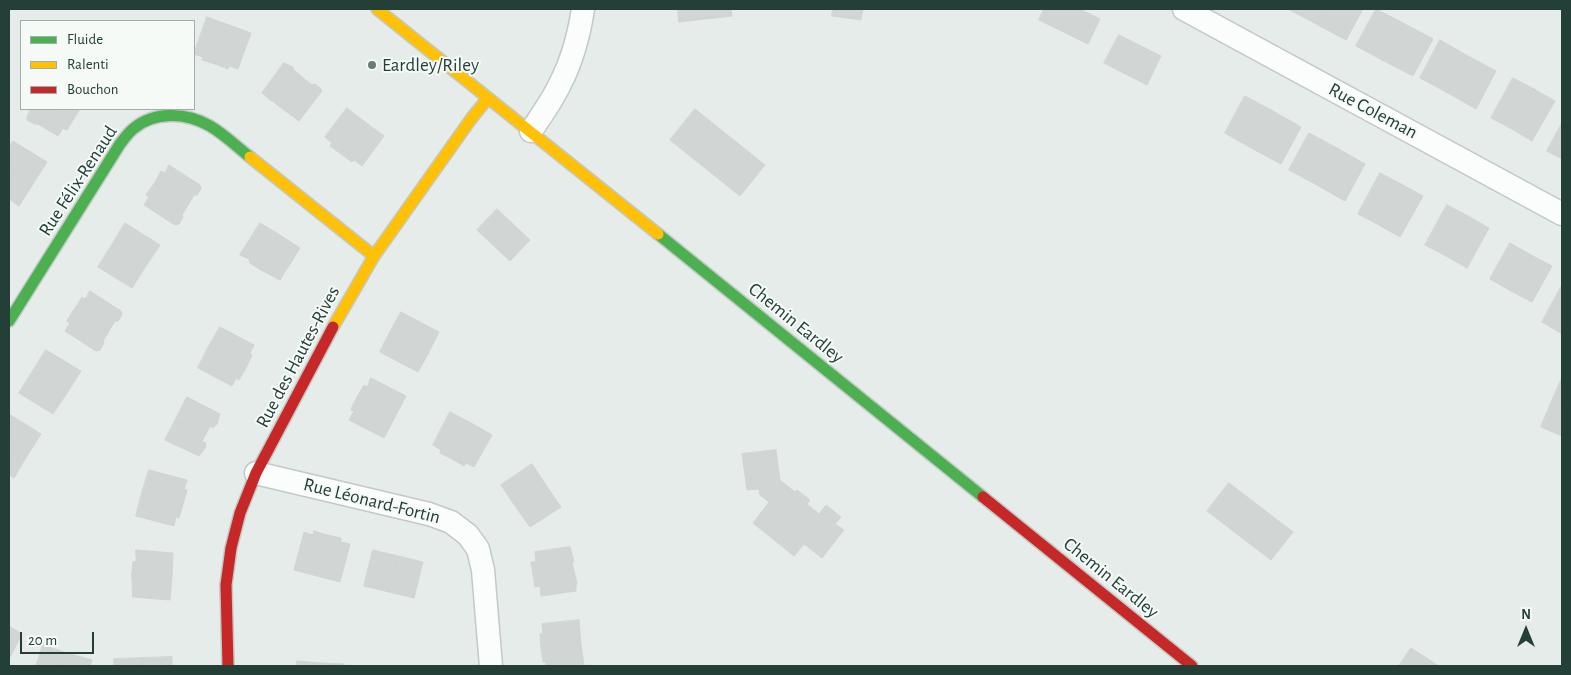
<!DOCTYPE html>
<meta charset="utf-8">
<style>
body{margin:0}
#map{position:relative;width:1571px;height:675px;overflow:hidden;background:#e6ece9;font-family:"Alegreya Sans",sans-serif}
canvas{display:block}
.frame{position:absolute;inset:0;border:10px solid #243f38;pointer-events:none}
.legend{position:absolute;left:20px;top:20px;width:175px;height:90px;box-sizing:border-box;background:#f5faf7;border:1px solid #a1afab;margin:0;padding:6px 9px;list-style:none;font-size:15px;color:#243f38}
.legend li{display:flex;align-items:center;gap:10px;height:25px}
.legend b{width:25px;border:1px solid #a1afab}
.north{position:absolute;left:1501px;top:605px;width:50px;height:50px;-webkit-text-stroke:4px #f5faf7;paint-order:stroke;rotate:0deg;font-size:14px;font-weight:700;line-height:20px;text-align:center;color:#243f38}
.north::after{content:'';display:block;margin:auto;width:18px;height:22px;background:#243f38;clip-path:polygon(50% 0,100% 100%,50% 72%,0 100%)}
.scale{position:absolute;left:20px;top:632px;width:74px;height:22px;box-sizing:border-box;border:2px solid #243f38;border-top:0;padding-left:6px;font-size:15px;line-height:18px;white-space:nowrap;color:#243f38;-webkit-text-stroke:4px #f5faf7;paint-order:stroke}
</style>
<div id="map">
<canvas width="1571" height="675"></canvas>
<div class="frame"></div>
<ul class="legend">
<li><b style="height:6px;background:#4caf50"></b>Fluide</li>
<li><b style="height:6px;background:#ffc107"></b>Ralenti</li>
<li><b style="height:6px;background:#c62828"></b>Bouchon</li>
</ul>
<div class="north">N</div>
<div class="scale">20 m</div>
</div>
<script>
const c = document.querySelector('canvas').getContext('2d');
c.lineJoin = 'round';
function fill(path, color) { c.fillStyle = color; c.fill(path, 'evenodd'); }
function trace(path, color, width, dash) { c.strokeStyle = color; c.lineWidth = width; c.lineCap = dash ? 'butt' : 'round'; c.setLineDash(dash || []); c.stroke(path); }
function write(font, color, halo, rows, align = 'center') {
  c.font = font + ' "Alegreya Sans",sans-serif'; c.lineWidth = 4; c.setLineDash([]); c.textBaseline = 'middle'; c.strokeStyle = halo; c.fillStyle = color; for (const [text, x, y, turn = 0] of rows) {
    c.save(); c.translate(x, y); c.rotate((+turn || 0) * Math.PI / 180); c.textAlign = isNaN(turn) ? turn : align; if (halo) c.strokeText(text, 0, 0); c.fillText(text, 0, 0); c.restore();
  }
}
const building = new Path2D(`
 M 678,9 L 731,9 L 732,16 L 679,22 Z
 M 833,9 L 863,9 L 861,20 L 832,16 Z
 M 1044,9 L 1080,9 L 1100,19 L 1088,44 L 1039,20 Z
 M 1290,9 L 1327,9 L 1318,25 L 1290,10 Z
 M 1327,9 L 1363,9 L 1346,40 L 1318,25 Z
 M 1376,9 L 1405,24 L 1384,61 L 1356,46 Z
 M 207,17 L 229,25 L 215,64 L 202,60 L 203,57 L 194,54 Z
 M 1405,24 L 1433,39 L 1413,76 L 1384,61 Z
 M 229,25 L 251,33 L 238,69 L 229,66 L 228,69 L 215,64 Z
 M 1119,35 L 1161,56 L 1147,85 L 1104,63 Z
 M 1440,40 L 1468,56 L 1448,93 L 1420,78 Z
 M 1468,56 L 1496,71 L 1476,109 L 1448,93 Z
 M 284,63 L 293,67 L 293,69 L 302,77 L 280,107 L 271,100 L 271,101 L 262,93 Z
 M 302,77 L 312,85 L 315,84 L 320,88 L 322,91 L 299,121 L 280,107 Z
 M 1513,78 L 1534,89 L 1512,129 L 1491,118 Z
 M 1534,89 L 1555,101 L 1532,141 L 1512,129 Z
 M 1245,96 L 1273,111 L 1253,149 L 1225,133 Z
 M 347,108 L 365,122 L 341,154 L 330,146 L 332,143 L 325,137 Z
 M 31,109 L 62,109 L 75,117 L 67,130 L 63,128 L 58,136 L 38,124 L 35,124 L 27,120 L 27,117 Z
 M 62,109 L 80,109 L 75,117 Z
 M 695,109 L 765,165 L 740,196 L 670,140 Z
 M 1273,111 L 1301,127 L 1281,164 L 1253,149 Z
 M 365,122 L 384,136 L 362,166 L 354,160 L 352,162 L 341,154 Z
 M 1562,123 L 1562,159 L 1547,151 Z
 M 1309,133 L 1337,148 L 1317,185 L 1289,170 Z
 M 13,141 L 47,162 L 33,184 L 9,169 L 9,147 Z
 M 1337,148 L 1365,164 L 1345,201 L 1317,185 Z
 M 169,165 L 200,185 L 201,189 L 197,195 L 194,195 L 188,205 L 154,184 L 161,171 L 165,173 Z
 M 9,169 L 33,184 L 19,206 L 9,199 Z
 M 1380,173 L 1401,184 L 1379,225 L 1358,214 Z
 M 154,184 L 188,205 L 182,215 L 183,217 L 179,224 L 175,225 L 144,205 L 149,197 L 146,195 Z
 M 1401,184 L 1423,196 L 1400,237 L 1379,225 Z
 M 1447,205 L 1468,216 L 1446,256 L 1425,245 Z
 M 497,209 L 530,240 L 510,261 L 477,230 Z
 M 1468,216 L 1489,228 L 1467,268 L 1446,256 Z
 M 125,223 L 160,245 L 146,266 L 112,245 Z
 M 260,223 L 280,235 L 259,269 L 250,263 L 249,259 L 240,255 Z
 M 280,235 L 300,248 L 280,280 L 259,269 Z
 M 1510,243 L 1531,255 L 1511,291 L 1490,279 Z
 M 112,245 L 146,266 L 132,288 L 98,267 Z
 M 1531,255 L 1552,266 L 1532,302 L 1511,291 Z
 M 1562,285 L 1562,334 L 1542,322 Z
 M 90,291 L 121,311 L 122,315 L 118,321 L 115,321 L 109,331 L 74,310 L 82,297 L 85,299 Z
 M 74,310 L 109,331 L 103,341 L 104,343 L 100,350 L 96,351 L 65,331 L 70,323 L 67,321 Z
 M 401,312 L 439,332 L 429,352 L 390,332 Z
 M 220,327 L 254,345 L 250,353 L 252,355 L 246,368 L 208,348 Z
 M 390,332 L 429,352 L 418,372 L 380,352 Z
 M 208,348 L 246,368 L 239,380 L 236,378 L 232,386 L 198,368 Z
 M 46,350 L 81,371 L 67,393 L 33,371 Z
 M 33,371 L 67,393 L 53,414 L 19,393 Z
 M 371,378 L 406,396 L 395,417 L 357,397 L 364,385 L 367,387 Z
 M 1561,380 L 1562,380 L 1562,408 L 1551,403 Z
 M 187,397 L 220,414 L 217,424 L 213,428 L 210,426 L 206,434 L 176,419 Z
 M 357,397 L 395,417 L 384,438 L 349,420 L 354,411 L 351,410 Z
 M 1551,403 L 1562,408 L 1562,436 L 1541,427 Z
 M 450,412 L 471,423 L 452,459 L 440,453 L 441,450 L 433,445 Z
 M 9,414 L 41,434 L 27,456 L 9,444 Z
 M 176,419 L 206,434 L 202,441 L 206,443 L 205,448 L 199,456 L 165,440 Z
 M 471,423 L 492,435 L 474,467 L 466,463 L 464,466 L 452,459 Z
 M 9,444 L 27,456 L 14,478 L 9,475 Z
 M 776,450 L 780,480 L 795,492 L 797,490 L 810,500 L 807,504 L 819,514 L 826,505 L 841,517 L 835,524 L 844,530 L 822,558 L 804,544 L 794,556 L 753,523 L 769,502 L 760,495 L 759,489 L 747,490 L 742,454 Z
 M 532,464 L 546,485 L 515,506 L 501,485 Z
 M 149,470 L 187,480 L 184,489 L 187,490 L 183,504 L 142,493 Z
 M 1229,483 L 1293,532 L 1271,560 L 1207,511 Z
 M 546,485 L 561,507 L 530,527 L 515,506 Z
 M 142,493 L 183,504 L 179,518 L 176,517 L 174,526 L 136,516 Z
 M 314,531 L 327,535 L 317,576 L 294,570 L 304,532 L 313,535 Z
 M 327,535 L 341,538 L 341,542 L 350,544 L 340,582 L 317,576 Z
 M 570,547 L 574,561 L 572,563 L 574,571 L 533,575 L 531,562 L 536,562 L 535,552 Z
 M 136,550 L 173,553 L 172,577 L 132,573 L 133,562 L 136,561 Z
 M 373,550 L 398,556 L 389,592 L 364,586 Z
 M 398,556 L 423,562 L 414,598 L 389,592 Z
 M 574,571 L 577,583 L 576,585 L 576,591 L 541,596 L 540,586 L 535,587 L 533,575 Z
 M 132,573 L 172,577 L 170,600 L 133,597 Z
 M 579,620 L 581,644 L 541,648 L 540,634 L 543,634 L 542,624 Z
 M 9,626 L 22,634 L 9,659 Z
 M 581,644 L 584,666 L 546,666 L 546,662 L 543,662 L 541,648 Z
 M 43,645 L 67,653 L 63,666 L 36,666 Z
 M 1411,648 L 1439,666 L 1399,666 Z
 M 67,653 L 92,660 L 90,666 L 63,666 Z
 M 172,657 L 172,666 L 143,666 L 142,658 Z
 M 142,658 L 143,666 L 114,666 L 114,659 Z
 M 297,661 L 320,663 L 320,666 L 297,666 Z
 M 320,663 L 344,664 L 344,666 L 320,666 Z`);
const street = new Path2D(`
 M 1184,9 L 1562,214
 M 531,131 C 541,116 552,101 560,84 C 572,61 579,35 583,9
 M 256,473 L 429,514 L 451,522 L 468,535 L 478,549 L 483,570 L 491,666`);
const fast = new Path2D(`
 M 658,234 L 983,497
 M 9,321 L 120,144 C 124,139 128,133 133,129 C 154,111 186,112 210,126 C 224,134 237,147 250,157`);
const slow = new Path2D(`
 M 377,9 L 658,234
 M 250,157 L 374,256
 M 333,327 L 374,256 L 471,119 L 488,98`);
const jam = new Path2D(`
 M 983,497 L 1192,666
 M 228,666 L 226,585 L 231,548 L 240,513 L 256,473 L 333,327`);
const markers = [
 [372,65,5,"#687c76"]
];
const poiNames = [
 ["Eardley/Riley",382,65]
];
const streetNames = [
 ["Rue Coleman",1373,111,28],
 ["Rue Félix-Renaud",78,181,-57],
 ["Chemin Eardley",796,323,39],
 ["Rue des Hautes-Rives",298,357,-62],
 ["Rue Léonard-Fortin",372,501,14],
 ["Chemin Eardley",1111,578,39]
];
fill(building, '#d1d5d3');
trace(building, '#cfd5d2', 1);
trace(street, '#c3c9c6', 25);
trace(fast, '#c2c9c6', 14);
trace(slow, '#c2c9c6', 14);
trace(jam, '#c2c9c6', 14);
trace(street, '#fbfcfc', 22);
trace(fast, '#4caf50', 11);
trace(slow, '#ffc107', 11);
trace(jam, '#c62828', 11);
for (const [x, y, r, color] of markers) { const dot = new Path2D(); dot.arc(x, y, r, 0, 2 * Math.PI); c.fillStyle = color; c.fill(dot); trace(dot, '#f5faf7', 2); }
write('19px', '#243f38', '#f5faf7', poiNames, 'left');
write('19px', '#243f38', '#f5faf7', streetNames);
</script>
